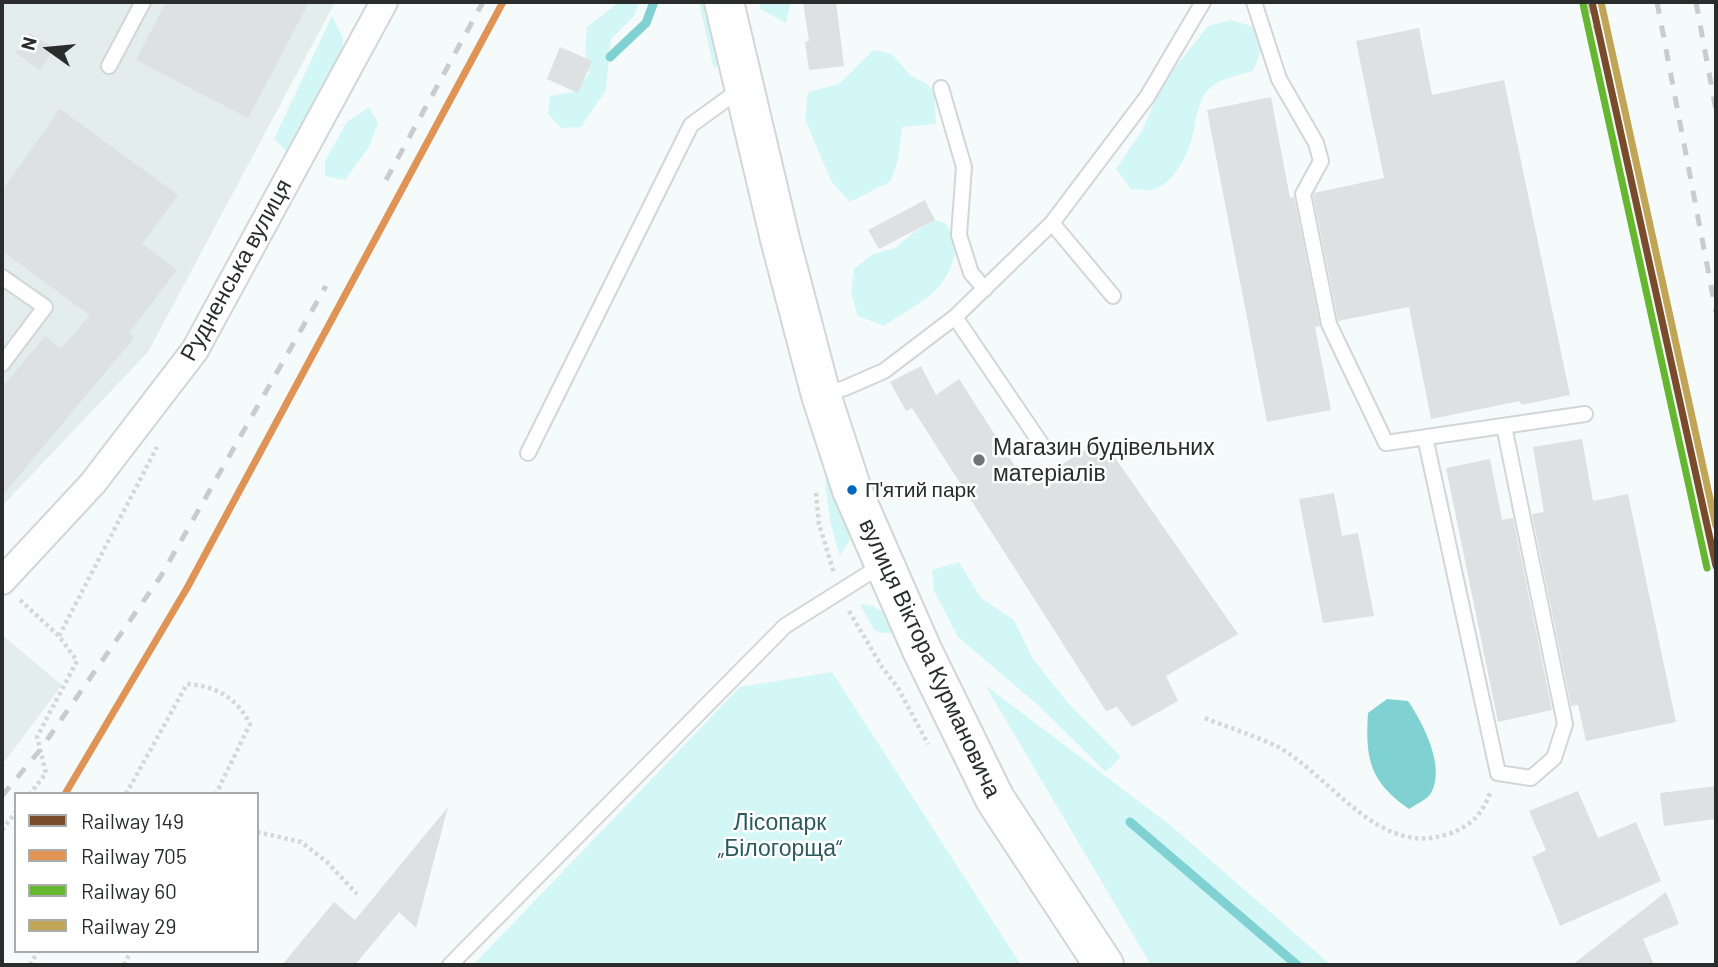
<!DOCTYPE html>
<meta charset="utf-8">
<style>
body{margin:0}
#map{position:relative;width:1718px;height:967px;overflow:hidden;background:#f5fafa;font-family:Barlow,sans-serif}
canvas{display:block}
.frame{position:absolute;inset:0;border:4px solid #2b2d2d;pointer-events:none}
.legend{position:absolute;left:14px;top:792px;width:245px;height:161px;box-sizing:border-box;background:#fff;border:2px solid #aaabab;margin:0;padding:9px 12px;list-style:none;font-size:21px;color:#2b2d2d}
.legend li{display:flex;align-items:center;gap:14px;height:35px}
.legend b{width:35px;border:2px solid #aaabab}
.north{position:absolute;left:14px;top:14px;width:70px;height:70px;-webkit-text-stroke:5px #fff;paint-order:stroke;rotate:285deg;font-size:19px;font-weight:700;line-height:28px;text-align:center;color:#2b2d2d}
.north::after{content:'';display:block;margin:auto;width:24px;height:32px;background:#2b2d2d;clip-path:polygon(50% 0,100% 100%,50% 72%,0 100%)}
</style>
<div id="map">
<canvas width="1718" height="967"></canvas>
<div class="frame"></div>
<ul class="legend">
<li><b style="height:9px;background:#7a4b2a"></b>Railway 149</li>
<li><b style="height:9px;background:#df9355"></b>Railway 705</li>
<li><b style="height:9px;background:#65b72f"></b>Railway 60</li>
<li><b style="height:9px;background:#bfa555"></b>Railway 29</li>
</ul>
<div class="north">N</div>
</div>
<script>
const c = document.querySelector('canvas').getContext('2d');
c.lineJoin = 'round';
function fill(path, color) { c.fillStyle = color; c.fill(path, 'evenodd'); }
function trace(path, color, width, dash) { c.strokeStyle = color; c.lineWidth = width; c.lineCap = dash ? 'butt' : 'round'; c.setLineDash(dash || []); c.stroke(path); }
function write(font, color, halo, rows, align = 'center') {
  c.font = font + ' Barlow,sans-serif'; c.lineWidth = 5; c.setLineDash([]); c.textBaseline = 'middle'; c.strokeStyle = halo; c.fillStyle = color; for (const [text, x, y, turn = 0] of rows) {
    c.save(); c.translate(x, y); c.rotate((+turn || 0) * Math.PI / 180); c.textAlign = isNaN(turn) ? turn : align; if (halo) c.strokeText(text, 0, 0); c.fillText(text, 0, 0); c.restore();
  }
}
const built = new Path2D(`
 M 2,2 L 335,2 L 148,352 L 2,506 Z
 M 2,635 L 62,685 L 2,765 Z`);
const green = new Path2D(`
 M 619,2 L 639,2 L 634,16 L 611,39 L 606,90 L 581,127 L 561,128 L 548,114 L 550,96 L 573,92 L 589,74 L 585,51 L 587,27 Z
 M 699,2 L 708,2 L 720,62 L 714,70 Z
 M 760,2 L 791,2 L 786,23 L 760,9 Z
 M 332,16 L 343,38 L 343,61 L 289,153 L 274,139 Z
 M 1231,20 L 1254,27 L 1262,49 L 1253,71 C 1239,75 1218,79 1208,90 C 1199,99 1196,118 1194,130 C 1189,152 1176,183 1152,190 C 1146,191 1137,189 1131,189 L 1116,169 L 1143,129 L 1161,85 L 1208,26 Z
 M 873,50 L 892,54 L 910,75 L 927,84 L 934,92 L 936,124 L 902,127 L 898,160 L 891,181 L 850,202 L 831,181 L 805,119 L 808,92 L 839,84 Z
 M 369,107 L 378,123 L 369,147 L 345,180 L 325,176 L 325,161 L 347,122 Z
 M 935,220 L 945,223 L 958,242 C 947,296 924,298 884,326 L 858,316 L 851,294 L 854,269 L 873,254 L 895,248 L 914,232 Z
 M 825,469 L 852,528 L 851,538 L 840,556 C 830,526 826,500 825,469 Z
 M 959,562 L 981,598 L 1014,620 L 1033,659 L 1068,703 L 1121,757 L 1106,772 L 1039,706 L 958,637 L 934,591 L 932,570 Z
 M 860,604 C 881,605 888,616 898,633 L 883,633 L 874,630 Z
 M 832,672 L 1021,965 L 473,965 L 740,687 Z
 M 985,685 L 1170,825 L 1331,965 L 1151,965 Z`);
const water = new Path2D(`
 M 1387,699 L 1408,701 C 1423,723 1446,767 1431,793 C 1427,800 1416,804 1409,809 C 1370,782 1365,759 1368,713 Z`);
const stream = new Path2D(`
 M 610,57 L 646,23 L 654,2
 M 1130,822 L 1297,965`);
const building = new Path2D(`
 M 166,2 L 309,2 L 248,118 L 136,60 Z
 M 803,2 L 836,2 L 844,66 L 809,70 L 805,42 L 809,41 Z
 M 1419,28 L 1432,95 L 1504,80 L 1570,395 L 1521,405 L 1520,401 L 1431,419 L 1409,307 L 1338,321 L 1313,196 L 1314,193 L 1384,178 L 1356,41 Z
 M 30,33 L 54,49 L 40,70 L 16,53 Z
 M 560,47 L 592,61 L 578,93 L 547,79 Z
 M 1271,97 L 1290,198 L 1294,197 L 1320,326 L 1315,327 L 1331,410 L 1267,422 L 1207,110 Z
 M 60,109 L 178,195 L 142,244 L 177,270 L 129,333 L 134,338 L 2,496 L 2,388 L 45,336 L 61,349 L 90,315 L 2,251 L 2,191 Z
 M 925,200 L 935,220 L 879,249 L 868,230 Z
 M 921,366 L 936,395 L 959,379 L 1028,486 L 1102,439 L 1238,634 L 1166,676 L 1178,701 L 1132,727 L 1117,707 L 1106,711 L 912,408 L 906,411 L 890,382 Z
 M 1582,439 L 1593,501 L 1628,494 L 1676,722 L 1586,741 L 1578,705 L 1571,706 L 1532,514 L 1544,512 L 1533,447 Z
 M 1490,459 L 1502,520 L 1513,518 L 1552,710 L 1498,722 L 1446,468 Z
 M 1334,493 L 1342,536 L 1358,533 L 1374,616 L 1323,623 L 1299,499 Z
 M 1716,786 L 1716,819 L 1664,826 L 1660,793 Z
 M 1578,791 L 1598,838 L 1636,822 L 1661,881 L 1560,926 L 1532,857 L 1546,850 L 1529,811 Z
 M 448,807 L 416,928 L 399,912 L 355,965 L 282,965 L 334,902 L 355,920 Z
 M 1666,892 L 1679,924 L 1643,939 L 1654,965 L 1572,965 Z`);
const path = new Path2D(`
 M 816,493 L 819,524 L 834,573
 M 20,600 L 59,636 L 77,661 L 37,737 L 46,773 L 30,794
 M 849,611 L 882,667 L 898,688 L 928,744
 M 59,636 L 157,447
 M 1205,718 C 1229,728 1257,736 1280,748 C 1332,778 1380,858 1448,834 C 1472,826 1482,814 1491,791
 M 126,794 L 187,684 C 216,686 237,698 250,724 L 216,794
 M 2,830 L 16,812
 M 257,832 L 301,842 L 327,862 L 357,894
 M 30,965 L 38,951
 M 124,965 L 131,951`);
const lane = new Path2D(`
 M 1254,2 L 1279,79 L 1316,143 L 1321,161 L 1303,194 L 1329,324 L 1386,443 L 1585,414
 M 109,66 L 143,2
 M 941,88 L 964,167 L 959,235 L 971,273 L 985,289
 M 1052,223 L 1113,296
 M 2,277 L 45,307 L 2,364
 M 955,317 L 1044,448
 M 822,395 L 845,388 L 884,371 L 955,317 L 1052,223 L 1147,97 L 1203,2
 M 1425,437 L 1498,773 L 1531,778 L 1554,758 L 1565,724 L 1504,426
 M 528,453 L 691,125 L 742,88
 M 450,965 L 785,626 L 882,565`);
const street = new Path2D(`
 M 2,581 L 93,483 L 195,350 L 384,2`);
const secondary = new Path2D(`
 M 724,2 L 780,239 L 821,395 L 852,490 L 922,650 L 995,799 L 1104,965`);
const rail = new Path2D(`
 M 1588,2 L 1602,48
 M 1657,2 L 1716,312
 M 1696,2 L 1716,111
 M 386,180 L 483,2
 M 2,796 L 40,750 L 161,576 L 326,286`);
const rail1 = new Path2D(`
 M 1592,2 L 1716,566`);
const rail2 = new Path2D(`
 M 65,794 L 187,588 L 503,2`);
const rail3 = new Path2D(`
 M 1583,4 L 1707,568`);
const rail4 = new Path2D(`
 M 1601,2 L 1716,526`);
const markers = [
 [979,460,7,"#727575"],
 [852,490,6,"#0065bd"]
];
const busNames = [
 ["П'ятий парк",865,490]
];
const streetNames = [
 ["Рудненська вулиця",236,270,-61],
 ["вулиця Віктора Курмановича",930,658,65]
];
const poiNames = [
 ["Магазин будівельних",993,447],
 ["матеріалів",993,473]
];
const parkNames = [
 ["Лісопарк",780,822],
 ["„Білогорща“",780,848]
];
fill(built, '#e2edec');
fill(green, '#d3f7f6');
fill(water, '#80d1d1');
trace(stream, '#80d1d1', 9);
fill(building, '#dde1e1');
trace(lane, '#d3d6d6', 18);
trace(street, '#d3d6d6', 30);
trace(secondary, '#d3d6d6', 42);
trace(path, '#d6d7d7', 4.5, [3.5, 3.5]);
trace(lane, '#fefefe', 14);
trace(street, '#fefefe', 26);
trace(secondary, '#fefefe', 38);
trace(rail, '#cacccc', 5, [12, 12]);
trace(rail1, '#7a4b2a', 7);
trace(rail2, '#df9355', 7);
trace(rail3, '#65b72f', 7);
trace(rail4, '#bfa555', 7);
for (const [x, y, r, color] of markers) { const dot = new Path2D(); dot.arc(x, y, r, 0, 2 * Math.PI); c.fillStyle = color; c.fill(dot); trace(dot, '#fff', 2.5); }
write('21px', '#2b2d2d', '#fff', busNames, 'left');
write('23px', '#2b2d2d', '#fff', streetNames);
write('23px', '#2b2d2d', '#fff', poiNames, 'left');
write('23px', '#2b5c5b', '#fff', parkNames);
</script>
